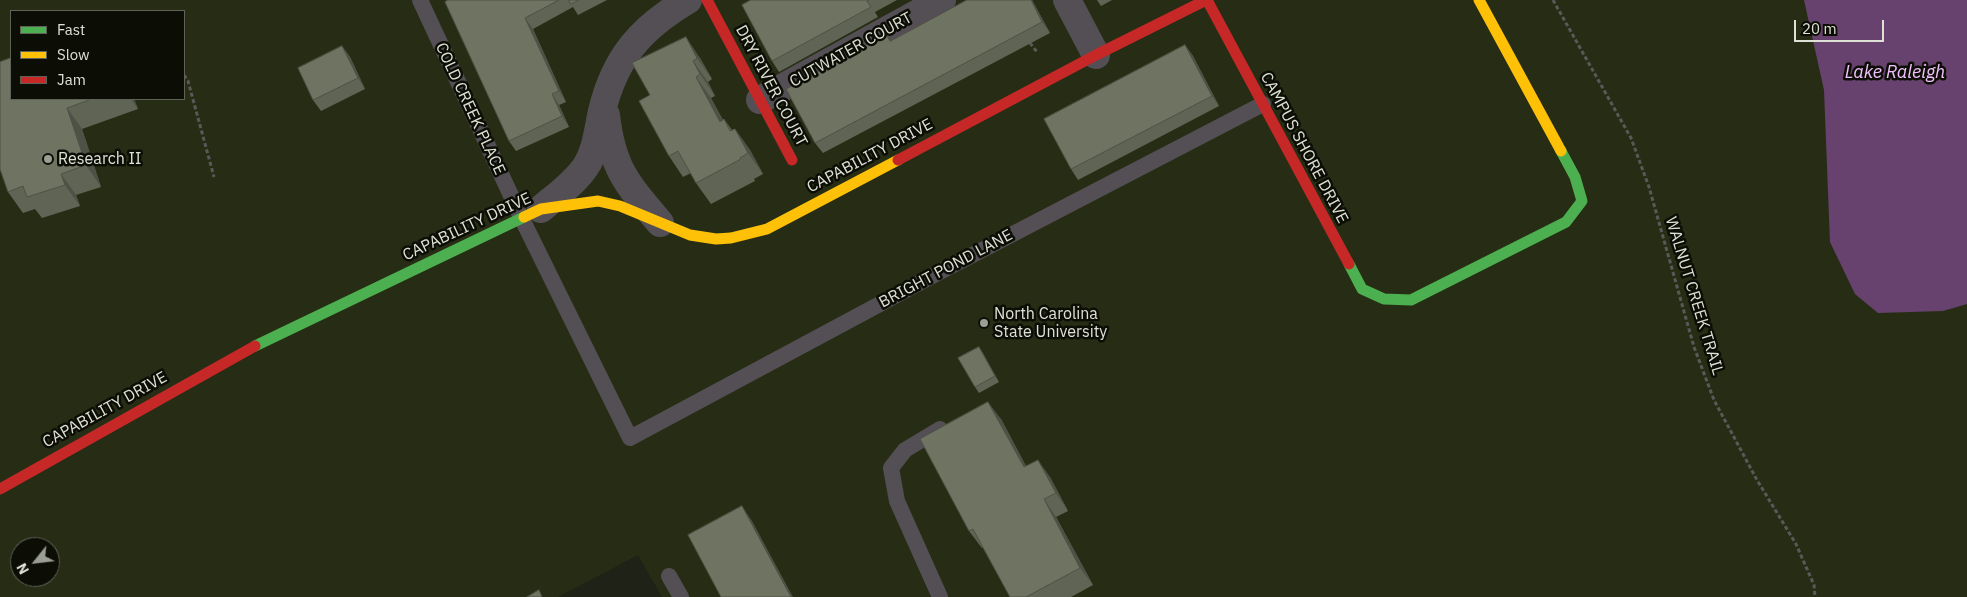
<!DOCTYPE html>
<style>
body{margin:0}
#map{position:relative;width:1967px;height:597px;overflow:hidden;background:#1f2217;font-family:"IBM Plex Sans",sans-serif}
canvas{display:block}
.legend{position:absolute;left:10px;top:10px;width:175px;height:90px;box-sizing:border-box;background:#0c0e06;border:1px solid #606259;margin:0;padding:6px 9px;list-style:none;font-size:15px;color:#dee1d5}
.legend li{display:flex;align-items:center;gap:10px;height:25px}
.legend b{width:25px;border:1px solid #606259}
.north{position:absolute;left:10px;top:537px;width:50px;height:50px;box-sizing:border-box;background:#0c0e06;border:1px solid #606259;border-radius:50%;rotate:241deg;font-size:14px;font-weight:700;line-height:20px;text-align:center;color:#dee1d5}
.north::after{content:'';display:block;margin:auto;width:18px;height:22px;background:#9b9e92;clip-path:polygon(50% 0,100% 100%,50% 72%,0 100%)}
.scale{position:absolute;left:1794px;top:20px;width:90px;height:22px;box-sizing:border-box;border:2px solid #dee1d5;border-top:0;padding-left:6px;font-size:15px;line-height:18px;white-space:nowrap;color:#dee1d5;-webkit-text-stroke:4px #0c0e06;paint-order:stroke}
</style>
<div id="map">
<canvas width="1967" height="597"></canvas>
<ul class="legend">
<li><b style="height:6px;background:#4caf50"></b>Fast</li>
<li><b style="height:6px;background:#ffc107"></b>Slow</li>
<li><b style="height:6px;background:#c62828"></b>Jam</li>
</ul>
<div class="north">N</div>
<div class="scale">20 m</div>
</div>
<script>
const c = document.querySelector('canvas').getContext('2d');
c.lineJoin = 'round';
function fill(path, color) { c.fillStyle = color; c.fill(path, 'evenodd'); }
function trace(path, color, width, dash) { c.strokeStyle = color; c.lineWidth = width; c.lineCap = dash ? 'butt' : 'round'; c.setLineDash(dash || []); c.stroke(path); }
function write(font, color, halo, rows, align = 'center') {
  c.font = font + ' "IBM Plex Sans",sans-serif'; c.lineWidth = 5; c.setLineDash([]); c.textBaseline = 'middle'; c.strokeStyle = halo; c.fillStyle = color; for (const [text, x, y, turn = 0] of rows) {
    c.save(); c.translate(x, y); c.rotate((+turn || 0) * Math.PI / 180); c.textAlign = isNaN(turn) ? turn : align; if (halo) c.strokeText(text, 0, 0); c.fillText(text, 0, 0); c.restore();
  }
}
const built = new Path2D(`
 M 0,0 L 1967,0 L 1967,597 L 662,597 L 638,555 L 558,597 L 0,597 ZM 11,11 L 184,11 L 184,99 L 11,99 ZM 20,547 L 50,547 L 50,577 L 20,577 Z`);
const water = new Path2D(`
 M 1804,0 L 1967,0 L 1967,304 L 1943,311 L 1878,313 L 1855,294 L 1830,242 L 1824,90 Z`);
const path = new Path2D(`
 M 1553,0 L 1631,138 L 1649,187 L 1694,347 L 1714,400 L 1757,480 L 1796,544 L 1814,585 L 1815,597
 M 1030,43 L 1037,52
 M 184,75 L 188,81 L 214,177`);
const lane = new Path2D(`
 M 420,0 L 521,217 L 630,438 L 934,275 L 1263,104
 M 669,576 L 681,597
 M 940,597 L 897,501 L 891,468 L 905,450 L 940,429`);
const street = new Path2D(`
 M 1067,0 L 1096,55
 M 760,100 L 942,0
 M 606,115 C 612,168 627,184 660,223
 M 541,209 C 556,196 575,183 586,166 C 596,151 598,129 602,111 C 615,57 641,28 688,0`);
const fast = new Path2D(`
 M 1349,264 L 1362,289 L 1384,299 L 1411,300 L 1566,222 L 1582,201 L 1575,177 L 1561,151
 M 255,346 L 524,217`);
const slow = new Path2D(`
 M 1479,0 L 1561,151
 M 524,217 L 541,209 L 598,201 L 620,206 L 690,235 L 716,239 L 731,238 L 767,229 L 898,160`);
const jam = new Path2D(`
 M 707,0 L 792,160
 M 1207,0 L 1349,264
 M 898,160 L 1096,55 L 1206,0
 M 0,489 L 255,346`);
const wall = new Path2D(`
 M 448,0 L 607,0 L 578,15 L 573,7 L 533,29 L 566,102 L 559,105 L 569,127 L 516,151 L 509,141 Z
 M 751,0 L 897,0 L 875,12 L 878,17 L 779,72 L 772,61 Z
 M 1032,0 L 1050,33 L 823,153 L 815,143 L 886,34 L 890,41 Z
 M 1097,0 L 1112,0 L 1101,6 Z
 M 1185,45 L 1193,56 L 1219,106 L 1078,180 L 1071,169 Z
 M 342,46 L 350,57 L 365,89 L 321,111 L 313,100 Z
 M 700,58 L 712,79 L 708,82 L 715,96 L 711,98 L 723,120 L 724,119 L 732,130 L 735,129 L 750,150 L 763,174 L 754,179 L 755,181 L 711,204 L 696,183 L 691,173 L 683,177 L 669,156 L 650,95 L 632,63 Z
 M 11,99 L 134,99 L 138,109 L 82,129 L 101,187 L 76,195 L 80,206 L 42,218 L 35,209 L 23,213 L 8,192 Z
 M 979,347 L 999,382 L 979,393 L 975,387 Z
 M 1001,419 L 1026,466 L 1050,477 L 1068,511 L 1056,517 L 1093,585 L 1071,597 L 1010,597 L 983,548 L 982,548 L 969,531 Z`);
const shadedWall = new Path2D(`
 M 1031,0 L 1032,0 L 1050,33 L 1042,22 Z
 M 525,18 L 533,29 L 566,102 L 559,91 Z
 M 686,37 L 700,58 L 712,79 L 697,58 Z
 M 1185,45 L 1193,56 L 1219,106 L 1212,96 Z
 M 342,46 L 350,57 L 365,89 L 358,78 Z
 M 693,61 L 708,82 L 715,96 L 700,74 Z
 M 696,77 L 711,98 L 734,143 L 720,122 Z
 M 552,94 L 559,105 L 569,127 L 562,116 Z
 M 131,99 L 134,99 L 138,109 Z
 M 67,108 L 82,129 L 101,187 L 86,165 Z
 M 735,129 L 750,150 L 763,174 L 748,153 Z
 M 61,174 L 76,195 L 80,206 L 65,185 Z
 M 979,347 L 983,353 L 999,382 L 995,376 Z
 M 988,402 L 1001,419 L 1036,485 L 1024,467 Z
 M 1038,460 L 1050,477 L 1068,511 L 1056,493 Z
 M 1044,499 L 1056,517 L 1093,585 L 1080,568 Z
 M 742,506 L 752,521 L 793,597 L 791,597 Z`);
const building = new Path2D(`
 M 448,0 L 559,0 L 525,18 L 559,91 L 552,94 L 562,116 L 509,141 L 445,2 Z
 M 569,0 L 579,0 L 571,4 Z
 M 751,0 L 869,0 L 867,1 L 871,7 L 772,61 L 742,5 Z
 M 967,0 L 1031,0 L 1042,22 L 815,143 L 786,89 L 886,34 L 890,41 Z
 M 686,37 L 697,58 L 693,61 L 700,74 L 696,77 L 720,122 L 724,119 L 730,131 L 735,129 L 748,153 L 740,158 L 741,159 L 696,183 L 678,151 L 669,156 L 639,101 L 650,95 L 632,63 Z
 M 1185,45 L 1212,96 L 1071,169 L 1044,119 Z
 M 342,46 L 358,78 L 313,100 L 298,68 Z
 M 11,58 L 11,99 L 92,99 L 67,108 L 86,165 L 61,174 L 65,185 L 27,197 L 23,186 L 8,192 L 0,169 L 0,62 Z
 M 979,347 L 995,376 L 975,387 L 958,358 Z
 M 988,402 L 1024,467 L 1038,460 L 1056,493 L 1044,499 L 1080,568 L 1026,597 L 1010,597 L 973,529 L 969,531 L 920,439 Z
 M 742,506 L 791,597 L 721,597 L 688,535 Z
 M 539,590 L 542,597 L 527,597 Z`);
const markers = [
 [48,159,5,"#9b9e92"],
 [984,323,5,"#9b9e92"]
];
const streetNames = [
 ["CUTWATER COURT",851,50,-29],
 ["DRY RIVER COURT",771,86,62],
 ["COLD CREEK PLACE",470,109,65],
 ["CAMPUS SHORE DRIVE",1304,148,62],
 ["CAPABILITY DRIVE",870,156,-28],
 ["CAPABILITY DRIVE",467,227,-25],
 ["BRIGHT POND LANE",946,269,-28],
 ["WALNUT CREEK TRAIL",1694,296,73],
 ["CAPABILITY DRIVE",105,410,-29]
];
const poiNames = [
 ["Research II",58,159],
 ["North Carolina",994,314],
 ["State University",994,332]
];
const waterNames = [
 ["Lake Raleigh",1895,73]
];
fill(built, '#272d15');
fill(water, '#67426e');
trace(path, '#5a5858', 3, [4, 2.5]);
trace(lane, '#544f54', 16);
trace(street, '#544f54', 28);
trace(fast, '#4caf50', 11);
trace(slow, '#ffc107', 11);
trace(jam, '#c62828', 11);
fill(wall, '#5f6454');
fill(shadedWall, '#4e5145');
fill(building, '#6f7462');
trace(building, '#4e5145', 1);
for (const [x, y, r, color] of markers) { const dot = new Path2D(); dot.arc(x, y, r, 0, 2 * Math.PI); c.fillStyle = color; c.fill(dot); trace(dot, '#0c0e06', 2); }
write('16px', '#dee1d5', '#0c0e06', streetNames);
write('16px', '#dee1d5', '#0c0e06', poiNames, 'left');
write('italic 18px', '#f2c0fd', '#0c0e06', waterNames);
</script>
